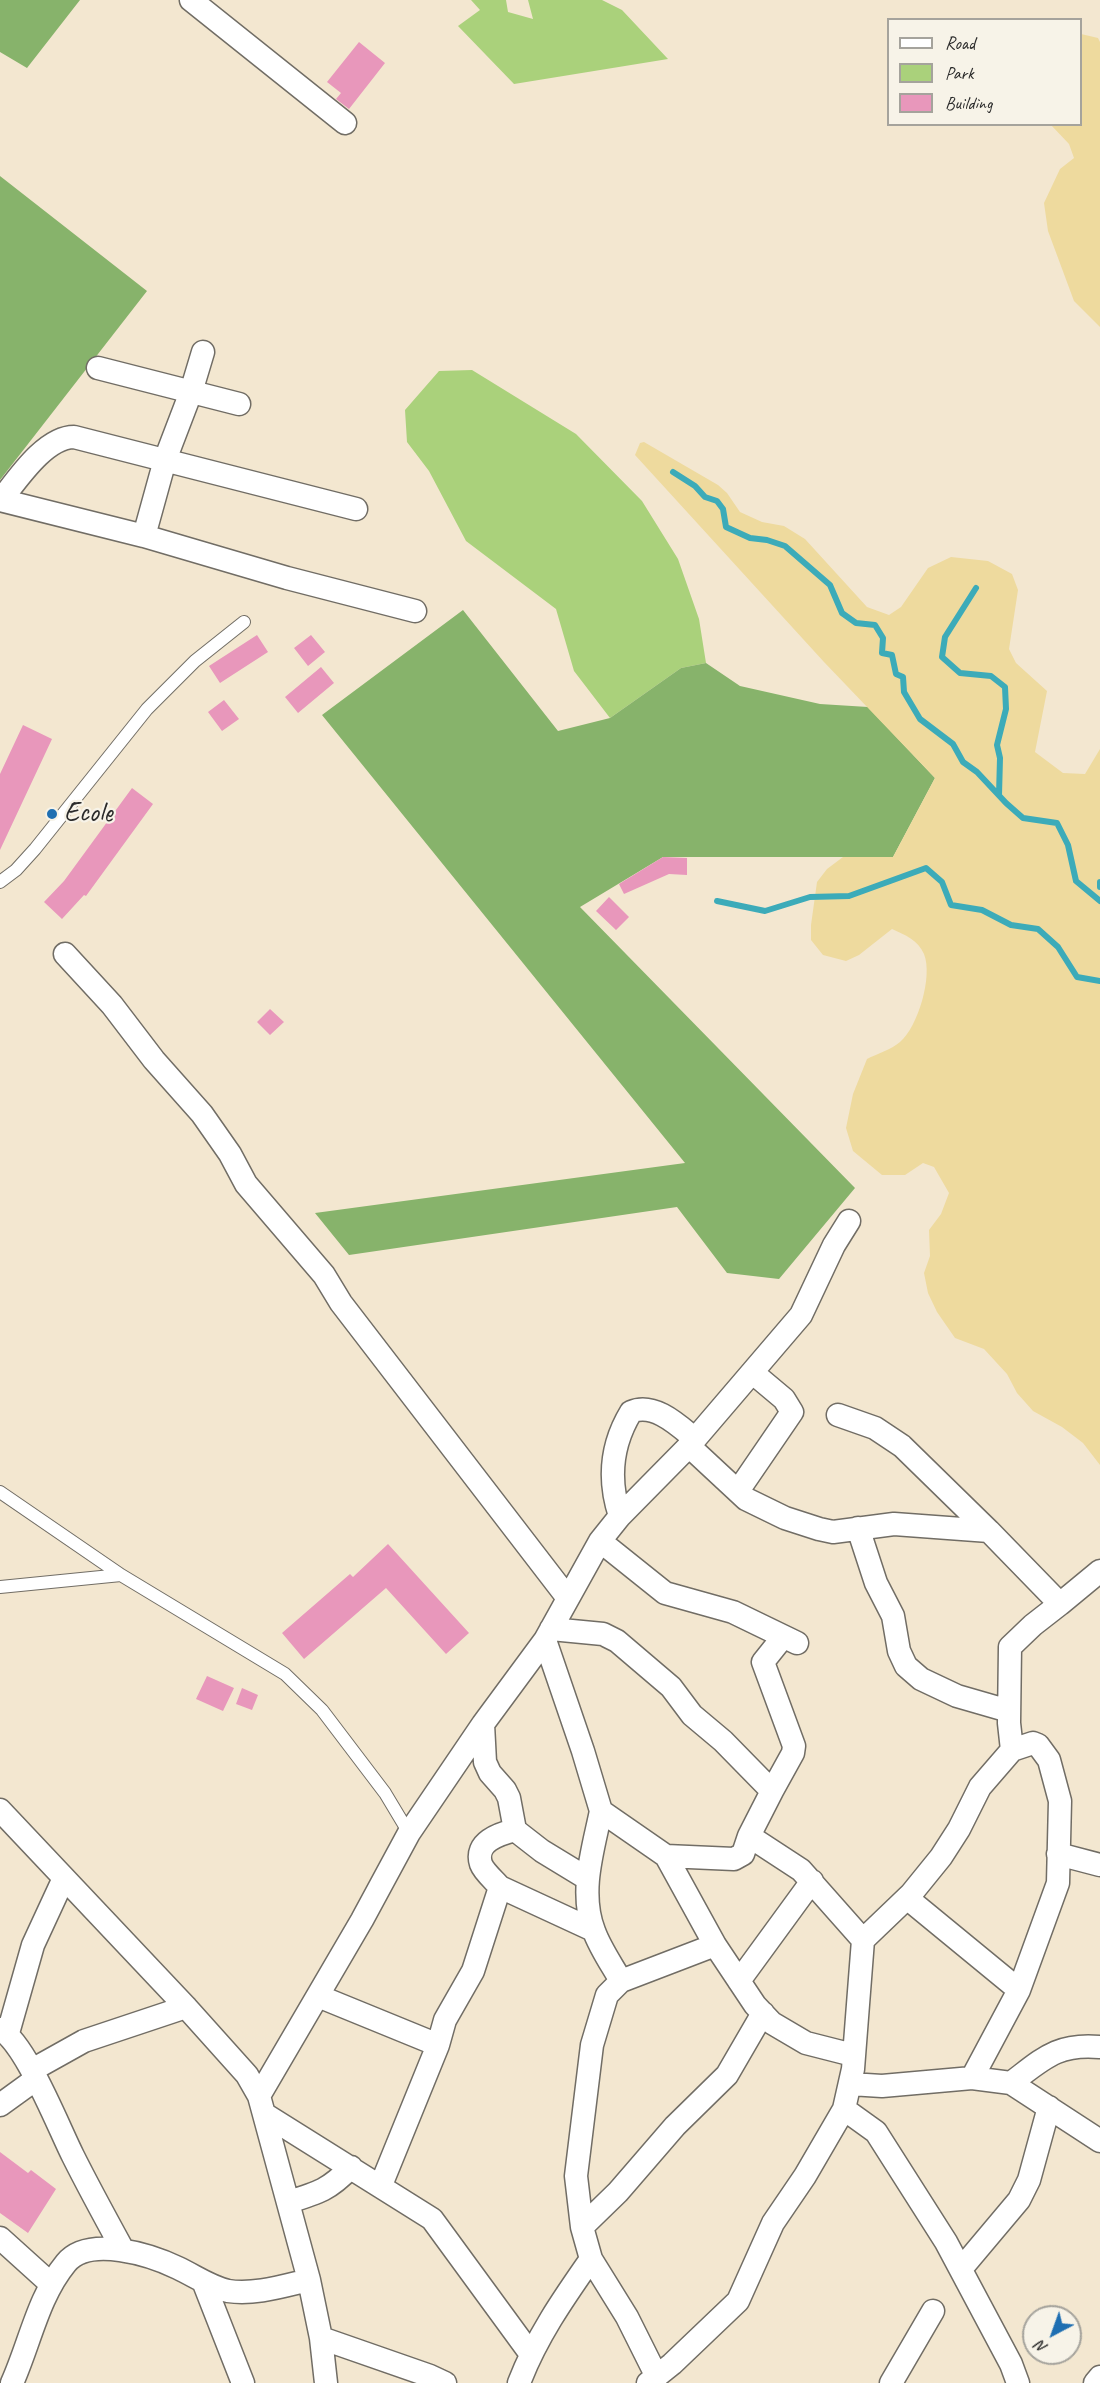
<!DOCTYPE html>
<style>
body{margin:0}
#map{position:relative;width:1100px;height:2383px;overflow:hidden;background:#f3e7d0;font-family:Caveat,sans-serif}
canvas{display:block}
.legend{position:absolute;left:887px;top:18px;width:195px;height:108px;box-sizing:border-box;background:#f7f3e8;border:2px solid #a5a39c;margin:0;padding:8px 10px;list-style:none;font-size:18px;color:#2b2b2b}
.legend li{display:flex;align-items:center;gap:12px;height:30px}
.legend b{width:30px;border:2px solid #a5a39c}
.north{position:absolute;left:1022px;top:2305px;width:60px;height:60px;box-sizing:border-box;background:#f7f3e8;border:2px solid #a5a39c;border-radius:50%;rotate:221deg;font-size:16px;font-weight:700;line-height:24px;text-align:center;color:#2b2b2b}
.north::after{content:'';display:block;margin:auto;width:21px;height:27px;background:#1f6fb2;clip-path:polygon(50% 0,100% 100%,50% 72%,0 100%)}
</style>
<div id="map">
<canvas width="1100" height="2383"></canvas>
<ul class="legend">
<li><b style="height:8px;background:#fff"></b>Road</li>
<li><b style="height:16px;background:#aad17b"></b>Park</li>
<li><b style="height:16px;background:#e897bb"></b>Building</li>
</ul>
<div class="north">N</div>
</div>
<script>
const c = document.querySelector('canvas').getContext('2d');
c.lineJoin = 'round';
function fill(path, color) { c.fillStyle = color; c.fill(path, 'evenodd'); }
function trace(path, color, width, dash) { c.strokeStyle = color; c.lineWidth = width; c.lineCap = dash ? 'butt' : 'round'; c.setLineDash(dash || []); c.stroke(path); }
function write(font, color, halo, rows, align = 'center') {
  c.font = font + ' Caveat,sans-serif'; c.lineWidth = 4.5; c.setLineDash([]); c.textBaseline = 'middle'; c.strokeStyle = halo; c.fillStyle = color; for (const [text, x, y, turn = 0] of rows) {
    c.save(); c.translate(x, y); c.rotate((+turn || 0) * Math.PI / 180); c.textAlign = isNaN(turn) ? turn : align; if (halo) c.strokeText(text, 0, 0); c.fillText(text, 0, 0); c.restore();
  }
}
const green = new Path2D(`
 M 471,0 L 506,0 L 508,12 L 533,19 L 528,0 L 602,0 L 622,10 L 668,59 L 514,84 L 458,26 L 480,10 Z
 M 472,370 L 576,434 L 642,501 L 678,559 L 699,619 L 706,663 L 681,668 L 610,718 L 574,671 L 556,609 L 466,541 L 429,471 L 407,442 L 405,410 L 439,371 Z`);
const forest = new Path2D(`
 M 0,0 L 80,0 L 27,68 L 0,52 Z
 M 0,176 L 147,291 L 0,480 Z
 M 463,610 L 558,731 L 610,718 L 681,668 L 706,663 L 740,686 L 820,704 L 868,707 L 935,778 L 893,857 L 663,857 L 580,907 L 855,1188 L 779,1279 L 727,1273 L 677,1207 L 349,1255 L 315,1213 L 685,1163 L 322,715 Z`);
const sand = new Path2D(`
 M 1081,34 L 1098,38 L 1100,42 L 1100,327 L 1074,301 L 1048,231 L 1044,203 L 1060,169 L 1074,158 L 1069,144 L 1051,125 L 1080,124 Z
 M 644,442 L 718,485 L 727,493 L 740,512 L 762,522 L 784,526 L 805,539 L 867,607 L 889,615 L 901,607 L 928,568 L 951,557 L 988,561 L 1012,574 L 1018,590 L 1009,649 L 1016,663 L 1047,691 L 1035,752 L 1063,773 L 1085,774 L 1100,749 L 1100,1465 L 1083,1443 L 1062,1427 L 1033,1411 L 1017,1393 L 1007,1374 L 984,1349 L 955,1338 L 937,1312 L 928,1293 L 924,1273 L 930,1256 L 929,1230 L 941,1214 L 949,1193 L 934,1167 L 923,1163 L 905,1175 L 882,1175 L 853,1151 L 846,1128 L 853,1094 L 867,1059 C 877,1054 892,1049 900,1042 C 918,1027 933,976 924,954 C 918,940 905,935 892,929 L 859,955 L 846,961 L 823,955 L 811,940 L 811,925 L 817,882 L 827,869 L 843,857 L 893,857 L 935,778 L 824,662 L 635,455 L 640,443 Z`);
const stream = new Path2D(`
 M 673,472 L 695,486 L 705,497 L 717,501 L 723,509 L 726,527 L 750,538 L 767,540 L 785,546 L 830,585 L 842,613 L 856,623 L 875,625 L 883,638 L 882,653 L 892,655 L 896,674 L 903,677 L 904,692 L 920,719 L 953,744 L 963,762 L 977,772 L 1006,803 L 1023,818 L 1057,823 L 1068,845 L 1076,881 L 1100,901
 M 976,588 L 945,637 L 942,657 L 960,673 L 991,676 L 1005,687 L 1006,709 L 997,745 L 1000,758 L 999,795
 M 1100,882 L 1100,887
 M 717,901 L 765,911 L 810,897 L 849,896 L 926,868 L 942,882 L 951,905 L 982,910 L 1011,925 L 1038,929 L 1058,947 L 1077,977 L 1100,981`);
const building = new Path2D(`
 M 359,42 L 385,63 L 349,109 L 336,99 L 341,93 L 327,82 Z
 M 257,635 L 268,652 L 220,683 L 209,666 Z
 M 311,635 L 325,652 L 308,666 L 294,648 Z
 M 321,667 L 334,683 L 298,713 L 285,697 Z
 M 224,700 L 239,719 L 222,731 L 208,712 Z
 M 23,725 L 52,739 L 0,850 L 0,774 Z
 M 132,788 L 153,804 L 86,896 L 84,895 L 62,919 L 44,902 L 64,881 Z
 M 663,857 L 687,858 L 687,875 L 669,874 L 624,894 L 619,884 Z
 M 609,897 L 629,917 L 616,930 L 596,911 Z
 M 270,1009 L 284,1022 L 270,1035 L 257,1022 Z
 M 388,1544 L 469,1633 L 446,1654 L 386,1588 L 304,1659 L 282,1633 L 350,1574 L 353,1577 Z
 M 207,1676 L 234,1688 L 223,1711 L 196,1699 Z
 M 242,1688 L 258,1695 L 252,1710 L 236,1704 Z
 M 0,2152 L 28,2173 L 31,2170 L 56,2189 L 28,2233 L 0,2213 Z`);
const lane = new Path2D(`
 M 0,882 L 16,870 L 35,849 L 147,709 L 195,661 L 244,622
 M 0,1492 L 121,1575 L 285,1674 L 322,1710 L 385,1793 L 409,1833
 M 0,1587 L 121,1575`);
const street = new Path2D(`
 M 191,0 L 345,123
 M 98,368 L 239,404
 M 0,500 L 144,536 L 287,578 L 415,611
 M 1,500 C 17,480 45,437 74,437 L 356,509
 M 144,536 L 165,460 L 191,392 L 203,352
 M 65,954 L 112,1005 L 154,1060 L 202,1114 L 230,1154 L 246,1184 L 324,1275 L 341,1303 L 567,1597
 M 849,1221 L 834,1245 L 801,1315 L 689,1446 L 620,1516 L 600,1541 L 545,1640 L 583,1751 L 601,1811 L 666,1856 L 734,1859 L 743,1854 L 749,1836 L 801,1870 L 863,1940
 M 838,1415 L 875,1428 L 902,1446 L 989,1531
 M 689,1446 L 746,1499 L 785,1518 L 819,1529 L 833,1532 L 894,1524 L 989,1531 L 1060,1604 L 1100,1571
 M 738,1491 L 792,1412 L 784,1399 L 753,1373
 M 620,1516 C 608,1480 611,1445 631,1412 C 654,1402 678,1425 695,1439
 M 858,1528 L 876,1583 L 893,1616 L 899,1651 L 906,1666 L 921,1679 L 957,1696 L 1009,1711
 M 600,1541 L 665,1593 L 733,1612 L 797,1643
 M 551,1629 L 603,1634 L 617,1641 L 671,1687 L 692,1715 L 723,1741 L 772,1791 L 749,1836
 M 483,1724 L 485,1762 L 490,1773 L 505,1790 L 509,1798 L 515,1830 L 542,1851 L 588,1879
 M 1012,1750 L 1009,1723 L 1010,1647 L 1033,1625 L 1060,1604
 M 772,1791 L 793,1753 L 794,1746 L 763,1662 L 783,1637
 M 0,1810 L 186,2007 L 247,2075 L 259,2096 L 309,2280 L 321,2338 L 326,2383
 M 601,1811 C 593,1850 579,1892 594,1931 C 600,1948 612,1965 621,1981 L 607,1995 L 592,2045 L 576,2176 L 582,2227 L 591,2259 L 627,2317 L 656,2375
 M 1058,1854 L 1100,1865
 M 666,1856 L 715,1945 L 755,2005 L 772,2023 L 806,2043 L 853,2055
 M 500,1887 C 494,1880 484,1872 481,1864 C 474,1842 499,1834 515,1830
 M 907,1898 L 1019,1990
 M 621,1981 L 715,1945
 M 739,1981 L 812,1881
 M 318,1996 L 438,2045 L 381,2185
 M 0,2029 C 26,2044 58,2126 73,2156 C 89,2188 106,2219 123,2250
 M 8,2033 L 33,1945 L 64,1878
 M 438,2045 L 445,2020 L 473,1971 L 500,1887 L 593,1930
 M 32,2070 L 84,2041 L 186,2007
 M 972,2078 L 1011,2083 L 1100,2141
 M 1011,2083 C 1043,2059 1057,2043 1100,2047
 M 259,2096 L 362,1920 L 409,1833 L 483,1724 L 545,1640
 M 0,2105 L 36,2079
 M 844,2109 L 876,2132 L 946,2242 L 1011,2364 L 1018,2383
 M 266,2115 L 432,2219 L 530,2353
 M 288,2202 C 318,2193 329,2190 351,2167
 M 582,2227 L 618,2192 L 675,2126 L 727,2075 L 763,2013
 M 0,2238 L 51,2284
 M 961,2269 L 1019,2200 L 1029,2180 L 1049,2107
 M 203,2281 L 243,2383
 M 321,2338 L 430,2376 L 445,2383
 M 12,2383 C 30,2343 38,2297 66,2263 C 89,2235 151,2255 178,2268 C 195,2276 210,2287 228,2291 C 255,2295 283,2286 309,2280
 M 519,2383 C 536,2338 563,2299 591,2259
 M 648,2383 L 672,2364 L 738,2301 L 773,2223 L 805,2176 L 844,2109 L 853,2069 L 863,1940 L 911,1894 L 941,1857 L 959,1829 L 980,1787 L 1012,1750 L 1033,1743 L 1038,1745 L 1049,1760 L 1060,1801 L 1058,1883 L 1019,1990 L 972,2078 L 882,2086 L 850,2084
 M 891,2383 L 933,2311
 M 1095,2383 L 1100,2377`);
const markers = [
 [52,814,6,"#1f6fb2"]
];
const poiNames = [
 ["Ecole",64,814]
];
fill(green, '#aad17b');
fill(forest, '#87b36b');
fill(sand, '#eeda9e');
trace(stream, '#3cabb9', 6);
fill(building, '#e897bb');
trace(lane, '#716d65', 14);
trace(street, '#716d65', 25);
trace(lane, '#fff', 12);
trace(street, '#fff', 22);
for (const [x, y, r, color] of markers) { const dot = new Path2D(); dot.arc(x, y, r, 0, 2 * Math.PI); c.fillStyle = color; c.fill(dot); trace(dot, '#f7f3e8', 2); }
write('28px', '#2b2b2b', '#f7f3e8', poiNames, 'left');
</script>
